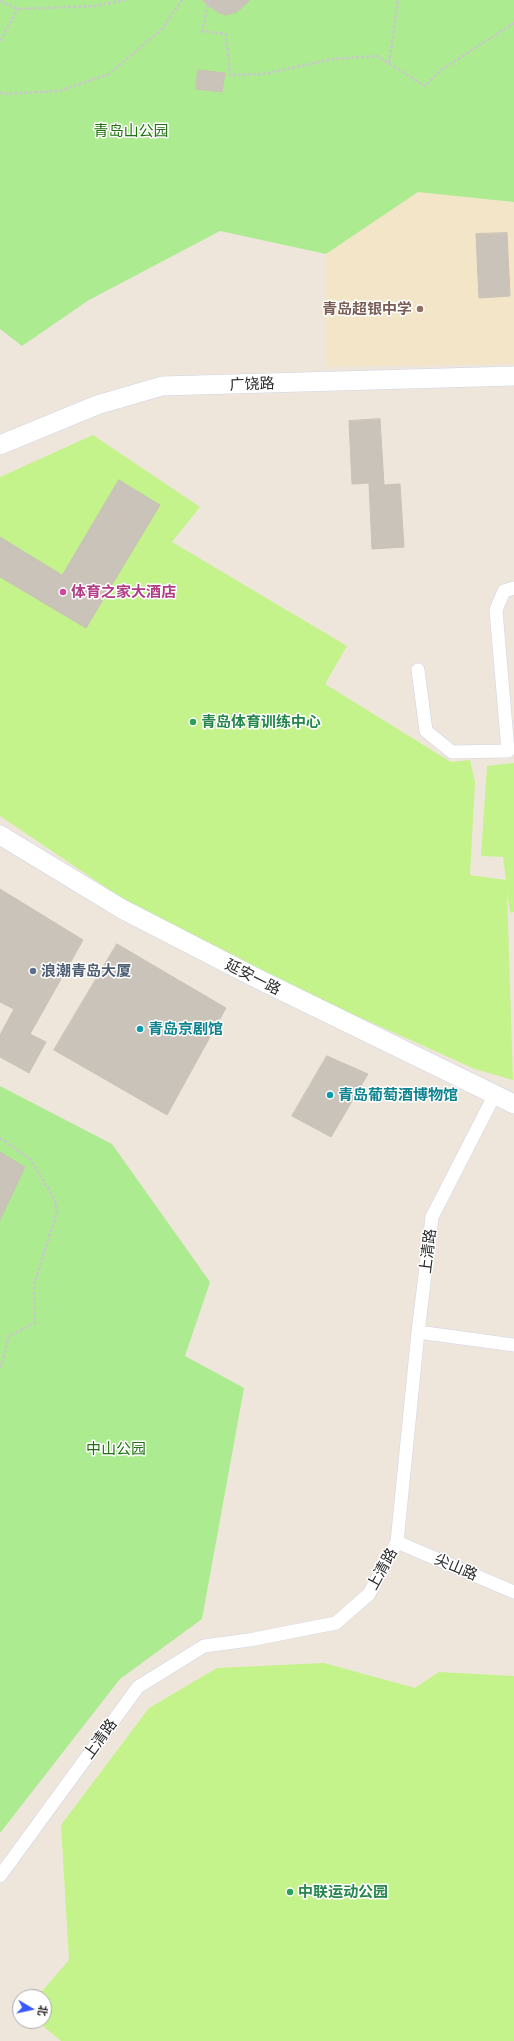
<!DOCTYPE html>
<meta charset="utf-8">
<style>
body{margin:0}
#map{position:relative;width:514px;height:2041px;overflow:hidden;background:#eee6db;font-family:Commissioner,"Noto Sans SC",sans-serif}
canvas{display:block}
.north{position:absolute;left:12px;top:1989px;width:40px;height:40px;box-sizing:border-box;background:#fff;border:1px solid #aaa;border-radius:50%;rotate:99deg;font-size:11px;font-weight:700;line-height:16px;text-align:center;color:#2a2a2a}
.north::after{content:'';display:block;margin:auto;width:14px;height:18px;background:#3757ff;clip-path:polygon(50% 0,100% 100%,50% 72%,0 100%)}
</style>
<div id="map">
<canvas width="514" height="2041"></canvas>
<div class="north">北</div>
</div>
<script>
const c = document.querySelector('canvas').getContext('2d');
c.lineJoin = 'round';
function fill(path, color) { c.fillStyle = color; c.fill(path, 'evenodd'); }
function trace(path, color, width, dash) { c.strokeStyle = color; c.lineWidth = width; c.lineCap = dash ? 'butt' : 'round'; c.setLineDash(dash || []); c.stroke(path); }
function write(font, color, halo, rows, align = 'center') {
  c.font = font + ' Commissioner,"Noto Sans SC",sans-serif'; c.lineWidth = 3; c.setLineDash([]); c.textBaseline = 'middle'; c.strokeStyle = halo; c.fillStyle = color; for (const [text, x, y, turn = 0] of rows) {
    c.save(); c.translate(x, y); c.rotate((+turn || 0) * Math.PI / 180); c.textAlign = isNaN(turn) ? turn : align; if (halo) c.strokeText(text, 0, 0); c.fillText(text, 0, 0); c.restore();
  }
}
const education = new Path2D(`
 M 418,192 L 514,202 L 514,364 L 326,367 L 326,254 Z`);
const green = new Path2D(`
 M 0,0 L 514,0 L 514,202 L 418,192 L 326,254 L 220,231 L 89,300 L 22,346 L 0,329 Z
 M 0,1086 L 112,1144 L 210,1282 L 185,1356 L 244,1388 L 202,1619 L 120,1679 L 0,1833 Z`);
const pitch = new Path2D(`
 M 93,435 L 200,507 L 172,542 L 347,646 L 325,684 L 451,762 L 470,760 L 475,782 L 470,875 L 506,880 L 503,857 L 481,856 L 487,766 L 514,763 L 514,912 L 510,913 L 507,891 L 513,1080 L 475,1069 L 330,1004 L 126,901 L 0,816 L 0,477 Z
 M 324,1663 L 415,1688 L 439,1672 L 514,1676 L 514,2041 L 61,2041 L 37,2021 L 44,2021 L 44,1997 L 37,1997 L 69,1960 L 61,1825 L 149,1708 L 217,1668 Z`);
const building = new Path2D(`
 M 202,0 L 250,0 L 237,12 L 225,15 L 219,13 Z
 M 198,70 L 225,73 L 222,92 L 196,89 Z
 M 507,233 L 510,296 L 479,298 L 476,234 Z
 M 380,419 L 384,485 L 400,484 L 404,547 L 372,549 L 369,483 L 352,484 L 349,421 Z
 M 119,480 L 160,505 L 86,628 L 0,577 L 0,537 L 62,575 Z
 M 0,889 L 83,940 L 30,1034 L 46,1042 L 29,1073 L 0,1057 L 0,1035 L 14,1009 L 0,1002 Z
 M 117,944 L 226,1008 L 167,1115 L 54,1050 Z
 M 327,1056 L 368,1074 L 331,1137 L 292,1116 Z
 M 0,1152 L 25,1167 L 0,1220 Z`);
const path = new Path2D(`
 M 209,0 L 202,31 L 226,34 L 230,75 L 263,74 L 333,59 L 377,56 L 425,86 L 441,70 L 514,23
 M 0,1 L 18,9 L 95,6 L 125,0
 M 0,41 L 18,9
 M 389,63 L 398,0
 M 0,92 L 4,94 L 59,91 L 109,74 L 162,29 L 182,0
 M 0,1138 L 30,1159 L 55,1200 L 57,1212 L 34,1285 L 35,1323 L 9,1336 L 0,1370`);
const street = new Path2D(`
 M 418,670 L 426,731 L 452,752 L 508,751 L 496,610 L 504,591 L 514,588
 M 418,1332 L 514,1345
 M 397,1542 L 514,1592
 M 0,1876 L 138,1687 L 204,1646 L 249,1640 L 336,1623 L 369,1594 L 397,1542 L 418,1332 L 432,1217 L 494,1096`);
const secondary = new Path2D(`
 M 0,445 L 97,405 L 162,386 L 514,376
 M 0,835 L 122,909 L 254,977 L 514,1104`);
const markers = [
 [420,309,4,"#8d6e63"],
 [63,592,4,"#d1479c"],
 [193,722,4,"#2e9e5b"],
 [33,971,4,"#5c6f8a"],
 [140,1029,4,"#0f9aa8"],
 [330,1095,4,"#0f9aa8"],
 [290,1892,4,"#2e9e5b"]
];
const parkNames = [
 ["青岛山公园",131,131],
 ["中山公园",116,1449]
];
const educationNames = [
 ["青岛超银中学",412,309]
];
const streetNames = [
 ["广饶路",252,384,-2],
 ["延安一路",253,977,27],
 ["上清路",428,1251,-83],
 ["尖山路",456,1567,23],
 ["上清路",382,1569,-61],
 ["上清路",100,1739,-54]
];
const hotelNames = [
 ["体育之家大酒店",71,592]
];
const leisureNames = [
 ["青岛体育训练中心",201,722],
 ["中联运动公园",298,1892]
];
const serviceNames = [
 ["浪潮青岛大厦",41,971]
];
const cultureNames = [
 ["青岛京剧馆",148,1029],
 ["青岛葡萄酒博物馆",338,1095]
];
fill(education, '#f2e5c8');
fill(green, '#adeb91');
fill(pitch, '#c5f38b');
fill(building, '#c9c3ba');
trace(building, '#cac2b4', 1);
trace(street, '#d0d3e5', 14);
trace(secondary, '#d0d3e5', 20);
trace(path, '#c8c8c8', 2.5, [3, 2]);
trace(street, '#fff', 13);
trace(secondary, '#fff', 19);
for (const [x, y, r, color] of markers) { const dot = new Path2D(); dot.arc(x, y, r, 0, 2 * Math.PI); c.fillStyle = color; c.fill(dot); trace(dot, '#fff', 1.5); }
write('15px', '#237012', '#fff', parkNames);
write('bold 15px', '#785e54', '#fff', educationNames, 'right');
write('15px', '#2a2a2a', '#fff', streetNames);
write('bold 15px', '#b23c85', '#fff', hotelNames, 'left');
write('bold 15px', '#27864d', '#fff', leisureNames, 'left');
write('bold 15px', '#4e5e75', '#fff', serviceNames, 'left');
write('bold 15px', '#0d838f', '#fff', cultureNames, 'left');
</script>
